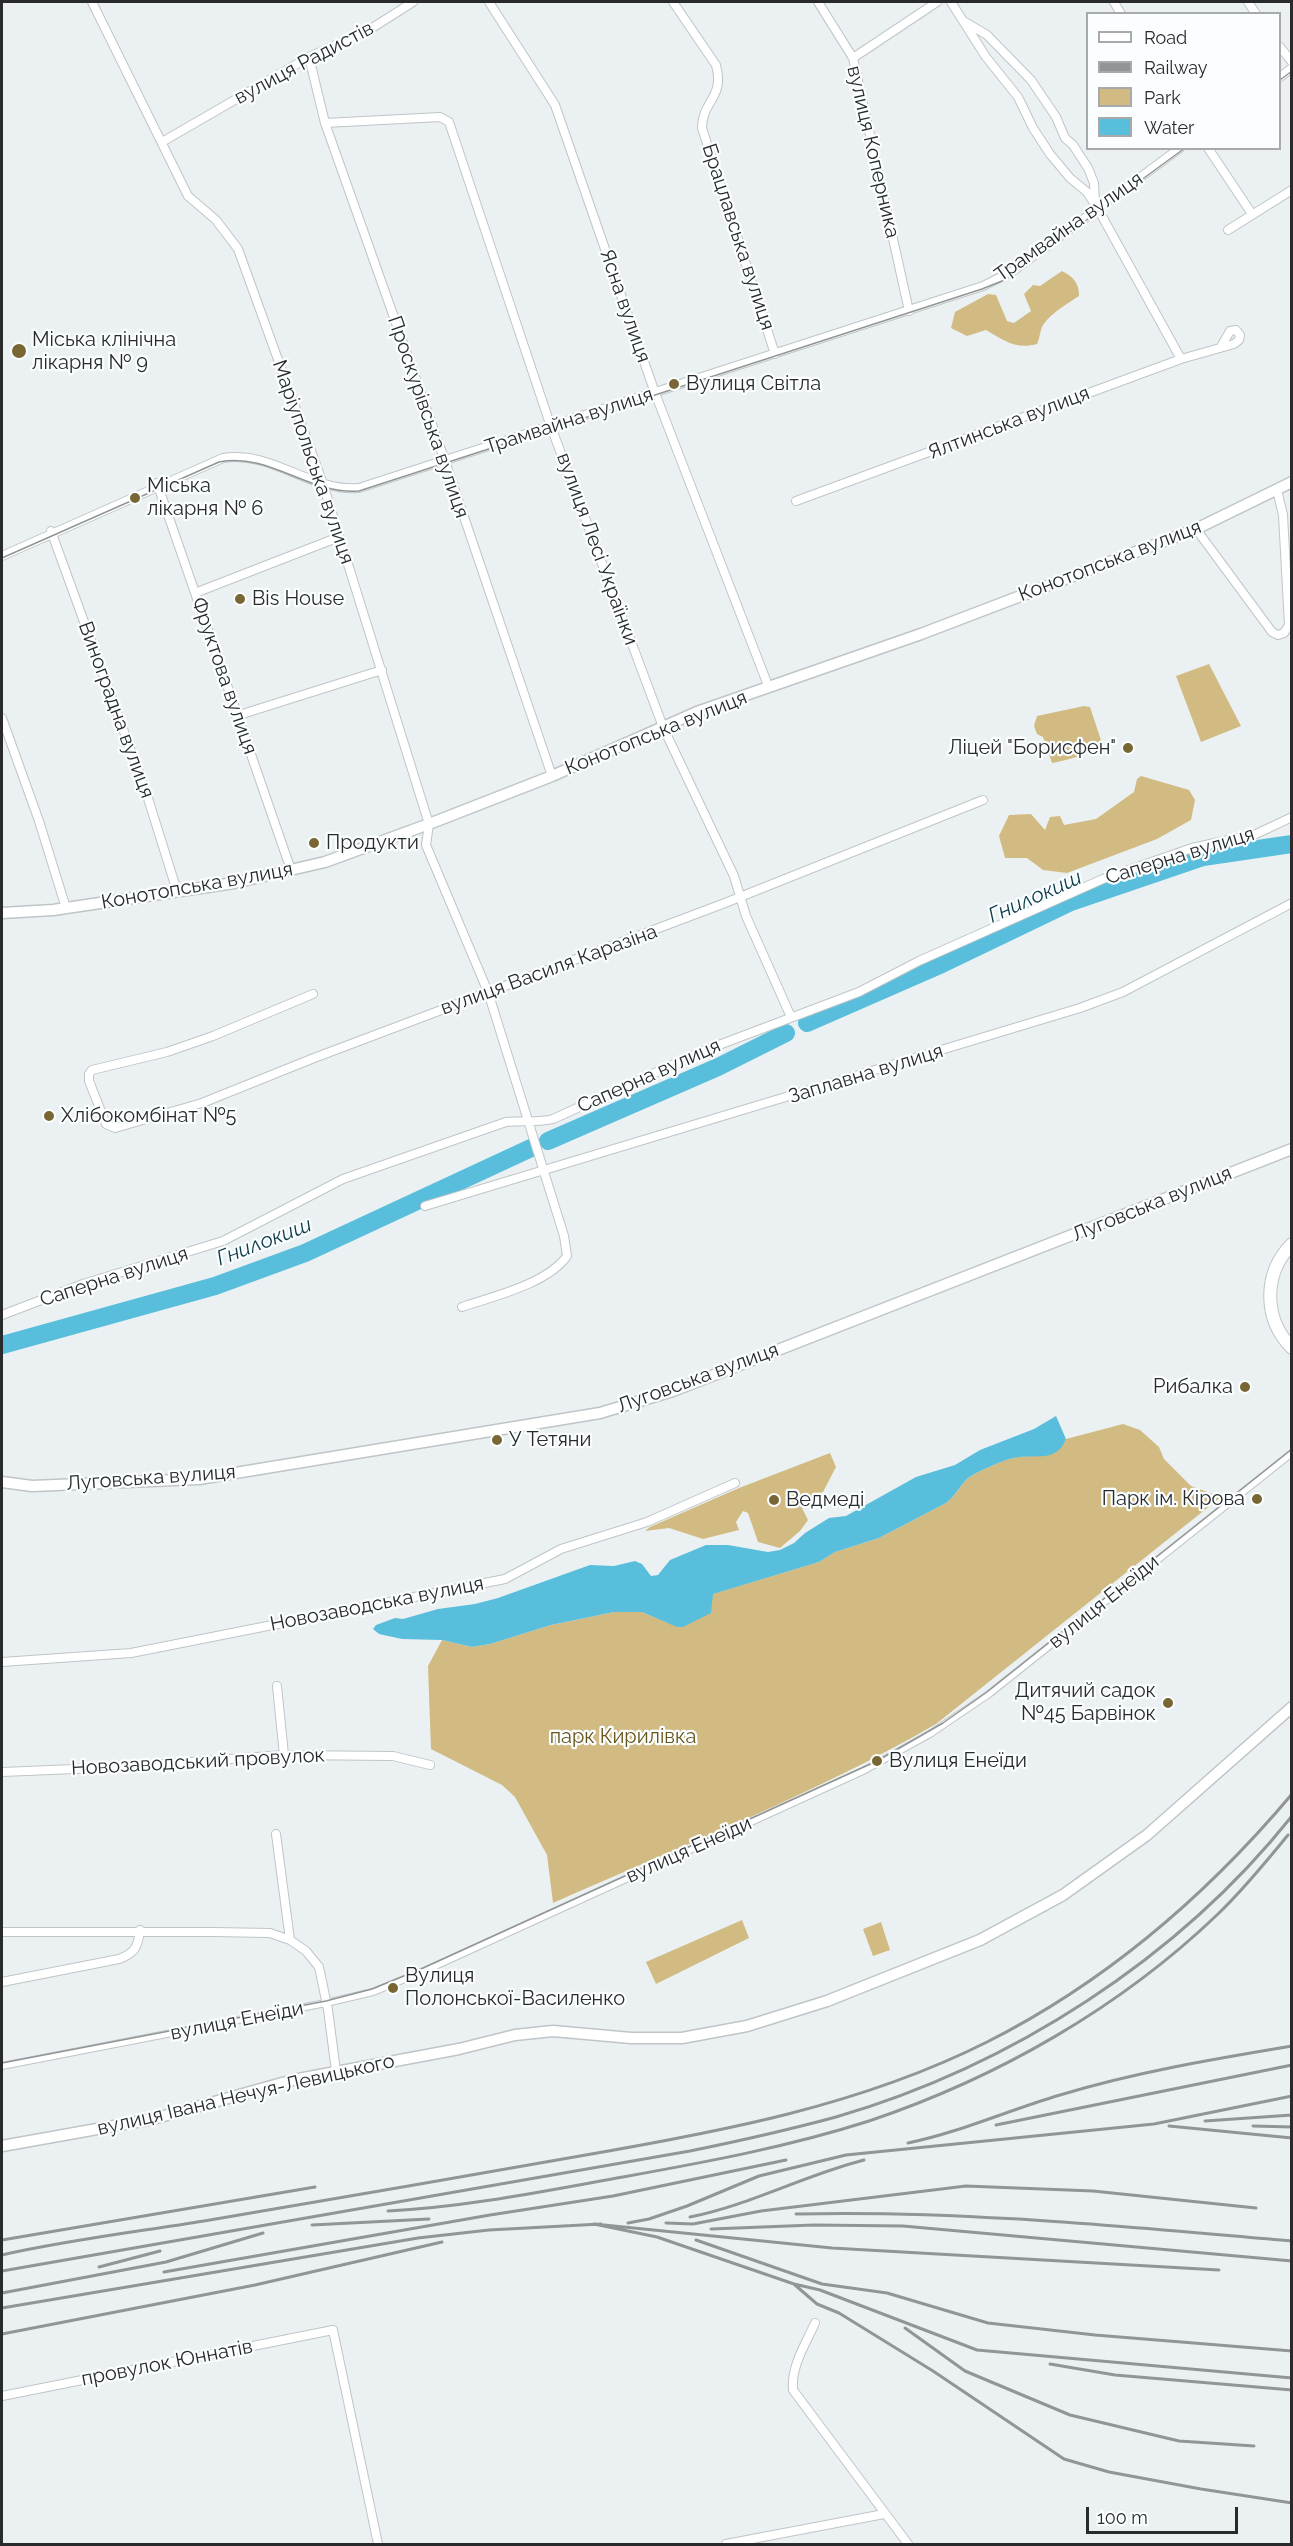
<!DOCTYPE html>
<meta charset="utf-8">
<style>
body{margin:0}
#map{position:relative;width:1293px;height:2546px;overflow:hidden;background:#ebf1f3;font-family:Raleway,sans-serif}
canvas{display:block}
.frame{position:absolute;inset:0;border:3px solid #282a2b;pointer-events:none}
.legend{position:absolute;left:1086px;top:12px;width:195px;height:138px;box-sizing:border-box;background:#fbfeff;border:2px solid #a7a9aa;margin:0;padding:8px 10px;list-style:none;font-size:18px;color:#282a2b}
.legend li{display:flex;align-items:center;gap:12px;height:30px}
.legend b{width:30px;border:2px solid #a7a9aa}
.scale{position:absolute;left:1086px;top:2507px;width:152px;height:27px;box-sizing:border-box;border:3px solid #282a2b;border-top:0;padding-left:8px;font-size:18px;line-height:21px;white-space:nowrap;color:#282a2b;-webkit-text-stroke:4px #fbfeff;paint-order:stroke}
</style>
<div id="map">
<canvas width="1293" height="2546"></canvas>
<div class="frame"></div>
<ul class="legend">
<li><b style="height:8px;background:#fff"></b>Road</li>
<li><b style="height:8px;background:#919596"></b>Railway</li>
<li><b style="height:16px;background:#d1bb82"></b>Park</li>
<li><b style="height:16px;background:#58bedc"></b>Water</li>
</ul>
<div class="scale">100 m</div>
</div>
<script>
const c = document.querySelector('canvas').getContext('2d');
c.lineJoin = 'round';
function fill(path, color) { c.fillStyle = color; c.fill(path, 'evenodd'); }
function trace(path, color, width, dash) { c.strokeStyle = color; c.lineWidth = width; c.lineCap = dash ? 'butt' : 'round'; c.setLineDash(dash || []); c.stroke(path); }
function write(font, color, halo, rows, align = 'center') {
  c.font = font + ' Raleway,sans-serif'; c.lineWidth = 4.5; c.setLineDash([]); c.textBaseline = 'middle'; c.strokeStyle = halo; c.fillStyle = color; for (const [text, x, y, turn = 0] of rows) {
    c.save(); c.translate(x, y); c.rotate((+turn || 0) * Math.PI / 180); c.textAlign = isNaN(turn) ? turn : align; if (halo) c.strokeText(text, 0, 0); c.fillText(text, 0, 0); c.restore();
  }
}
const green = new Path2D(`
 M 1062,271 C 1073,277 1079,282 1079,296 C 1067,304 1051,313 1043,325 C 1040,330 1040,338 1037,344 C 1016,350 1003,340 986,330 L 967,336 L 951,328 L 955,312 L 988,294 L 996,295 L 1007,321 L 1014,323 L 1031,311 L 1024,294 L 1033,285 L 1040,286 Z
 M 1209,664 L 1241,726 L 1201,742 L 1176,676 Z
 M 1084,706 L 1090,707 L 1101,740 C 1093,755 1067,760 1052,763 L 1043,737 L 1037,734 L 1034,726 L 1037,716 Z
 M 1141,776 L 1189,790 L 1195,800 L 1191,820 L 1157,839 L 1067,873 L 1043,870 L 1027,858 L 1005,858 L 999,836 L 1009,815 L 1031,814 L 1045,830 L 1050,817 L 1060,816 L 1064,825 L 1096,819 L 1134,792 L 1137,779 Z
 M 1123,1424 L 1140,1430 L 1159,1447 L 1164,1459 L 1191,1486 L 1221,1497 L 936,1724 C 815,1794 682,1846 553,1903 L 547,1855 L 515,1797 L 502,1785 L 431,1749 L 428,1666 L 442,1640 L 472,1647 L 490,1644 L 551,1625 L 614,1612 L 642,1612 L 668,1623 L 712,1594 L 819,1562 L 835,1552 L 879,1538 L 946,1503 C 955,1496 959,1487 967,1479 C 974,1473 1000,1462 1009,1459 C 1030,1452 1056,1463 1066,1439 Z
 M 830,1453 L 836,1467 L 823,1492 L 799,1502 L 808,1520 L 800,1531 L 780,1548 L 758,1542 L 748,1513 L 743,1511 L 736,1522 L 739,1530 L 703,1539 L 669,1528 L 645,1531 L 650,1527 L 739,1488 Z
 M 742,1920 L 749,1938 L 656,1984 L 646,1962 Z
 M 881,1922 L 890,1950 L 873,1956 L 863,1929 Z`);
const water = new Path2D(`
 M 1056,1416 L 1066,1439 C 1056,1465 1032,1452 1009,1459 C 1000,1462 974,1473 967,1479 C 959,1487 955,1496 946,1503 L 879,1538 L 835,1552 L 819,1562 L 713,1594 L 711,1613 L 683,1627 L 677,1627 L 642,1612 L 614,1612 L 551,1625 L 490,1644 L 472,1647 L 442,1640 L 402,1639 L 379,1634 L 373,1629 L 376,1625 L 395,1618 L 403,1619 L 438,1609 L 475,1604 L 498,1598 L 590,1565 L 614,1566 L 635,1561 L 642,1564 L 651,1576 L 658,1575 L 670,1560 L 706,1545 L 728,1545 L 768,1552 L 780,1550 L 794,1543 L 805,1533 L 829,1518 L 846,1516 L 916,1477 L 955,1465 L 980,1450 L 1034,1429 Z`);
const river = new Path2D(`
 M 807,1023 L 942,964 L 1071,902 L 1203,857 L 1292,844
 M 548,1141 L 718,1067 L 786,1033
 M 2,1345 L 215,1286 L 305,1253 L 531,1148`);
const pedestrian = new Path2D(`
 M 2,2066 L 326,2003 L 373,1992 L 422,1972 L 865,1770 L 930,1734 L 989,1694 L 1292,1453`);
const minor = new Path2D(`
 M 92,2 L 188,196 L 216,220 L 238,249 L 323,484 L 429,824 L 426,845 L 488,992 L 564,1236 L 567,1256 C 547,1284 494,1296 462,1307
 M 489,2 L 555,105 L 655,393 L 769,688
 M 673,2 L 716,65 C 725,98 702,101 702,128 L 775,354
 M 818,2 L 853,58 L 909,311
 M 951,2 L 986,57 L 1018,97 L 1033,128 L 1050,154 L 1070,178 L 1087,192 L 1098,209 L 1181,359
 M 1114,2 L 1121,14
 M 1248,2 L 1256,14
 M 965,22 L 987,35 L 1031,80 L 1056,117 L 1065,138 L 1073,145 L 1088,168 L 1094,183 L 1095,202
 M 1280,47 L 1292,62
 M 309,57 L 325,123 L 445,461 L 552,776
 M 853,58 L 937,2
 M 1280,77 L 1292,68
 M 325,123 L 440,117 L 449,122 L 550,424 L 663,727 L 734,876 L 746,916 L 791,1017
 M 162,142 L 309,57 L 369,30 L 413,2
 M 1208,148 L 1252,214
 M 1228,230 L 1292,190
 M 157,483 L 291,870
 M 796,501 L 1181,359 L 1234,344 L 1239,340 L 1240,335 L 1236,330 L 1230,331 L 1222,345
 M 1196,529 L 1272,632 L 1278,635 L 1284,633 L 1289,625 L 1283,515 L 1277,490
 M 51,531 L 146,792 L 177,891
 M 2,556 L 223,458 C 271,450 311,492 359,488 L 983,286 L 1013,271 L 1180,148
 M 195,593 L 339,537
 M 236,716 L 382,670
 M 2,718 L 39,821 L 66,908
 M 313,994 L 213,1036 L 167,1052 L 92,1070 L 89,1074 L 89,1081 L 106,1124 L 115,1128 L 202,1103 L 314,1058 L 725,903 L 983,800
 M 425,1206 L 1080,1008 L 1123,992 L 1292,903
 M 2,1315 L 83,1284 L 223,1241 L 343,1179 L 506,1122 C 522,1120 538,1123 553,1119 L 703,1051 L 859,992 L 919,961 L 1103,879 L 1192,848 L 1256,834 L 1292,817
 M 2,1662 L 131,1653 L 505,1579 L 561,1549 L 647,1522 L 735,1483
 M 277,1686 L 284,1755
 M 2,1772 L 123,1767 L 284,1755 L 393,1756 L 430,1765
 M 276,1834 L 290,1940
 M 2,1932 L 214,1932 L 270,1933 L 290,1940 L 306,1951 L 319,1967 L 328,2010 L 336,2071
 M 2,1982 L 119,1959 C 135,1953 138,1947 140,1930
 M 815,2323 C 805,2345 791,2366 793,2390 L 908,2544
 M 2,2396 L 333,2330 L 378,2544
 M 726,2544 L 884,2514`);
const tertiary = new Path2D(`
 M 2,913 L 53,910 L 234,883 L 325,862 L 429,824 L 552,776 L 697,712 L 921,634 L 1196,529 L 1292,482
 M 2,1482 L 32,1486 L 199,1479 L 600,1413 L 673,1391 L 1292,1149
 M 2,2146 L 153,2119 L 293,2080 L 459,2049 L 515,2035 L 553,2031 L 631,2038 L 682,2038 L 747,2026 L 827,2001 L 980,1940 L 1063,1895 L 1147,1835 L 1292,1707`);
const secondary = new Path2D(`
 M 1292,1244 C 1263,1273 1263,1319 1292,1348`);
const tram = new Path2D(`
 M 1280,80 L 1292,71
 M 2,558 L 219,462 C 269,452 309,495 359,491 L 982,289 L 1002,281 L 1014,273 L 1185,148
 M 2,2063 L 326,2001 L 372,1989 L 421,1969 L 877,1761 L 943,1723 L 987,1692 L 1292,1449`);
const rail = new Path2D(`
 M 1205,2121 L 1292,2115
 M 996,2125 L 1292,2065
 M 1169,2126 L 1292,2138
 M 1253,2126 L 1292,2127
 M 908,2143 C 961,2132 1009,2110 1060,2095 C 1136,2072 1214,2059 1292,2046
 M 388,2211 C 467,2207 545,2191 623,2177 C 706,2162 788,2147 869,2121 C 997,2078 1120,2008 1218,1914 C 1243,1890 1266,1862 1288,1835
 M 796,2214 C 961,2210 1127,2227 1292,2241
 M 690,2217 C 750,2205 805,2175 864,2160
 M 628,2223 L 649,2219 L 687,2206 L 759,2176 L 846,2155 L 1154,2124 L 1292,2096
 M 666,2223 L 693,2224 L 761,2211 L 966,2186 L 1093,2191 L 1256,2208
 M 312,2225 L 429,2219
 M 711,2229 L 814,2225 L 903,2226 L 1292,2261
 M 2,2240 L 315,2187
 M 696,2240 L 822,2284 L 887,2293 L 988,2323 L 1095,2335 L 1292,2351
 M 2,2255 C 68,2240 136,2232 204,2221 C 329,2200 455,2178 580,2156 C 719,2132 860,2106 987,2042 C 1106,1982 1206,1896 1292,1794
 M 99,2267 L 160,2251
 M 1219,2270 L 832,2248 L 594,2224 L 657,2237 L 794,2284 L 820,2290 L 977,2350 L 1292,2378
 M 2,2271 L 690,2151 C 739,2141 788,2130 836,2117 C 1011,2066 1178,1959 1292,1816
 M 164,2272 L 490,2215 L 613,2196 L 786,2160
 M 795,2285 L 817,2304 L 839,2313 L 933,2371 L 1064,2459 L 1109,2472 L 1201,2489 L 1292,2503
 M 2,2293 L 166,2262 L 263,2233
 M 2,2308 L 418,2238 L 489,2230 L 601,2224
 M 905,2328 L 965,2371 L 1070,2415 L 1179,2441 L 1254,2446
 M 2,2334 L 255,2285 L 442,2242
 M 1050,2364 L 1115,2375 L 1292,2390`);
const markers = [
 [19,351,8,"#796635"],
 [674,384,6,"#796635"],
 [135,498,6,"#796635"],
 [240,599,6,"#796635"],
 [1128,748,6,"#796635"],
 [314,843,6,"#796635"],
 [49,1116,6,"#796635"],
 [1245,1387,6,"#796635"],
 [497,1440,6,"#796635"],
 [1257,1499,6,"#796635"],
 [774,1500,6,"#796635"],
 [1168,1703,6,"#796635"],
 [877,1761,6,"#796635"],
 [393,1988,6,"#796635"]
];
const streetNames = [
 ["вулиця Радистів",304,63,-28],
 ["вулиця Коперника",873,152,77],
 ["Трамвайна вулиця",1069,227,-35],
 ["Брацлавська вулиця",738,237,72],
 ["Ясна вулиця",625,306,71],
 ["Проскурівська вулиця",428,417,71],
 ["Трамвайна вулиця",569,421,-18],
 ["Ялтинська вулиця",1009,423,-21],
 ["Маріупольська вулиця",313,462,71],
 ["вулиця Лесі Українки",597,549,70],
 ["Конотопська вулиця",1110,561,-21],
 ["Фруктова вулиця",224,676,71],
 ["Виноградна вулиця",116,710,70],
 ["Конотопська вулиця",656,733,-22],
 ["Саперна вулиця",1180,856,-17],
 ["Конотопська вулиця",197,886,-10],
 ["вулиця Василя Каразіна",549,970,-20],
 ["Заплавна вулиця",866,1074,-17],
 ["Саперна вулиця",649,1076,-24],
 ["Луговська вулиця",1152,1204,-22],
 ["Саперна вулиця",114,1277,-18],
 ["Луговська вулиця",698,1378,-20],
 ["Луговська вулиця",151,1478,-4],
 ["вулиця Енеїди",1104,1602,-39],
 ["Новозаводська вулиця",377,1604,-11],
 ["Новозаводський провулок",198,1762,-3],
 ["вулиця Енеїди",689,1850,-24],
 ["вулиця Енеїди",237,2021,-11],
 ["вулиця Івана Нечуя-Левицького",246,2095,-13],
 ["провулок Юннатів",167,2363,-11]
];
const poiNames = [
 ["Міська клінічна",32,340],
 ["лікарня № 9",32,363],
 ["Вулиця Світла",686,384],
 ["Міська",147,486],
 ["лікарня № 6",147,509],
 ["Bis House",252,599],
 ["Ліцей \"Борисфен\"",1116,748,"right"],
 ["Продукти",326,843],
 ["Хлібокомбінат №5",61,1116],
 ["Рибалка",1233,1387,"right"],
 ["У Тетяни",509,1440],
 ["Парк ім. Кірова",1245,1499,"right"],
 ["Ведмеді",786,1500],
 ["Дитячий садок",1156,1691,"right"],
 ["№45 Барвінок",1156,1714,"right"],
 ["Вулиця Енеїди",889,1761],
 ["Вулиця",405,1976],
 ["Полонської-Василенко",405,1999]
];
const parkNames = [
 ["парк Кирилівка",623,1737]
];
const waterNames = [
 ["Гнилокиш",1035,897,-24],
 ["Гнилокиш",264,1242,-21]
];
fill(green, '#d1bb82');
fill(water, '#58bedc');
trace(river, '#58bedc', 18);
trace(pedestrian, '#bfc5c7', 8);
trace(minor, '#bfc5c7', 10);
trace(tertiary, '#bfc5c7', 13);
trace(secondary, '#bfc5c7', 14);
trace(pedestrian, '#fff', 6);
trace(minor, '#fff', 8);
trace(tertiary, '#fff', 10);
trace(secondary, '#fff', 12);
trace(tram, '#919596', 1.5);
trace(rail, '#919596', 3);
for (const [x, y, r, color] of markers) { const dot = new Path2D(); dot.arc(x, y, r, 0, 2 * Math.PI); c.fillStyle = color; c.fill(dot); trace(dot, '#fbfeff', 2); }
write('20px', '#282a2b', '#fbfeff', streetNames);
write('20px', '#282a2b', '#fbfeff', poiNames, 'left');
write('20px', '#685419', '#fbfeff', parkNames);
write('italic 21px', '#0c3c48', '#fbfeff', waterNames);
</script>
